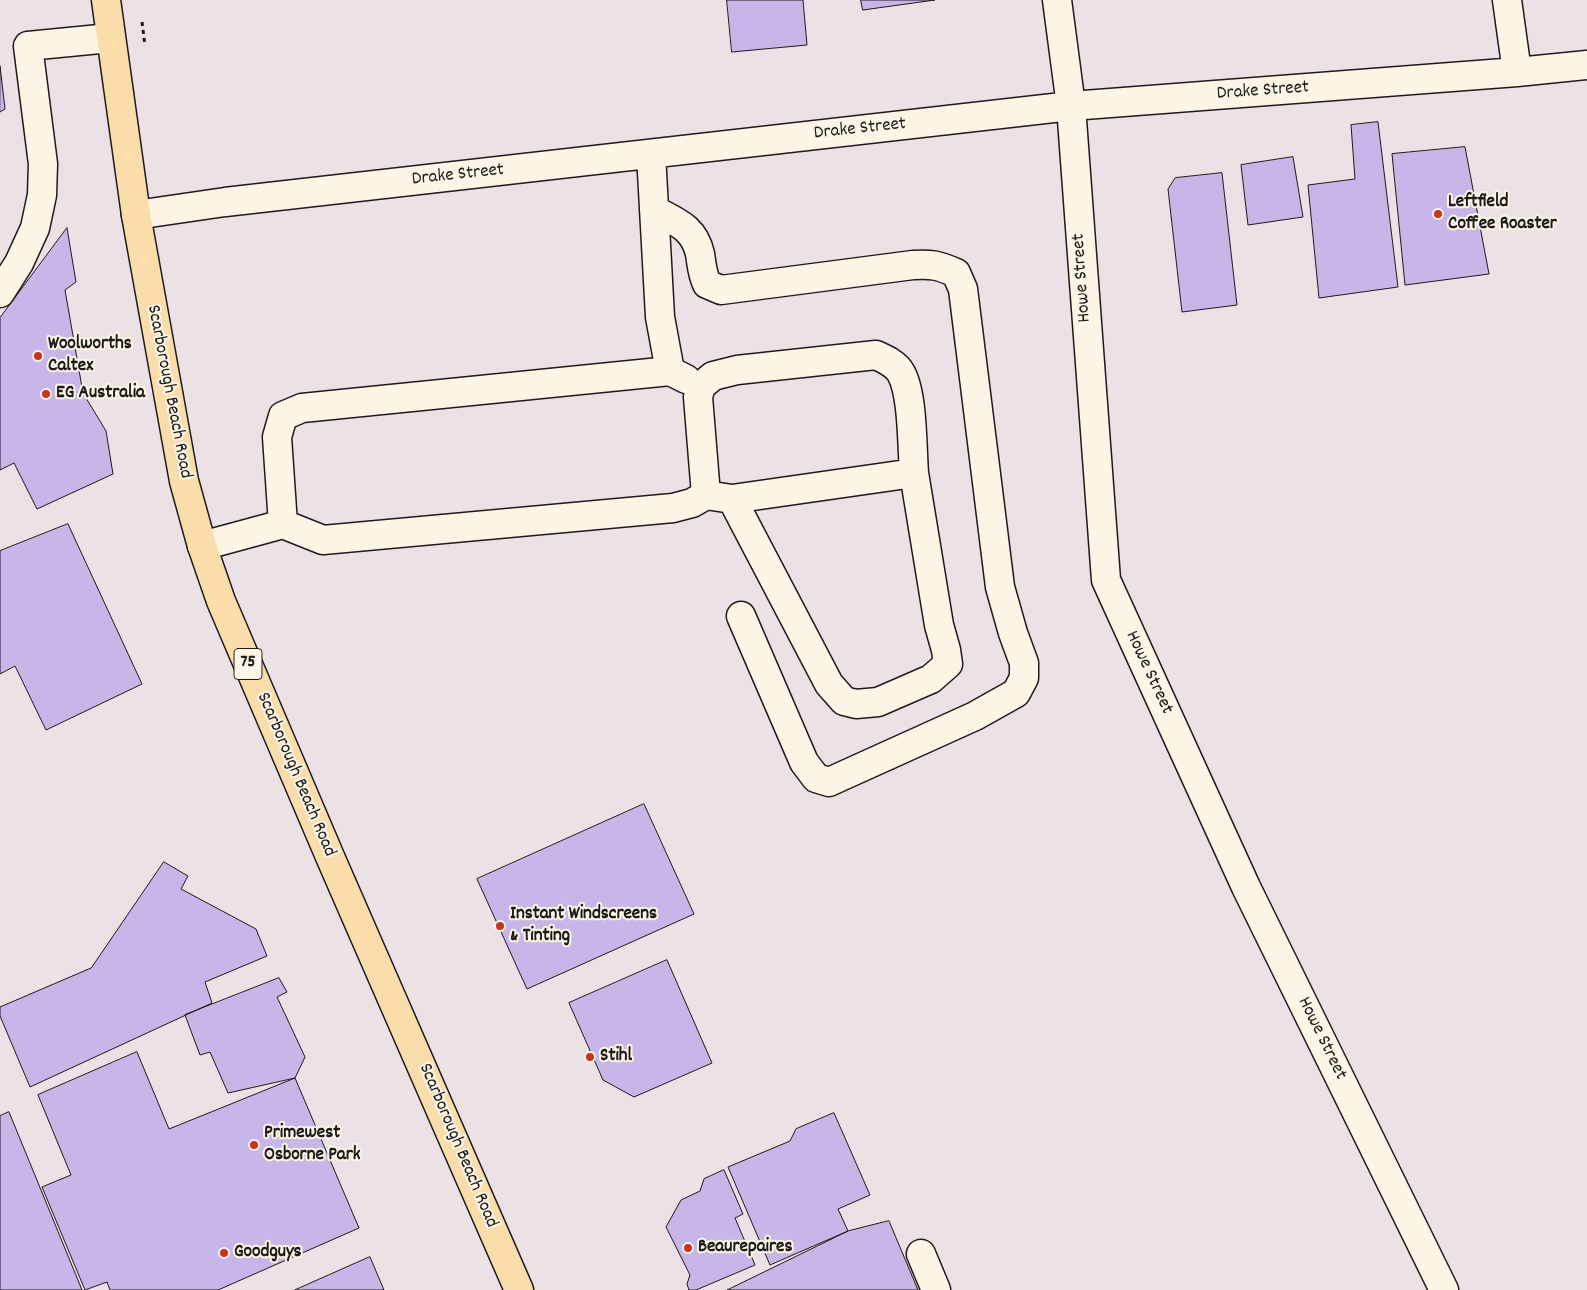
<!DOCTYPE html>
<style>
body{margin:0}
canvas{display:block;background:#fcf5e5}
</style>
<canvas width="1587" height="1290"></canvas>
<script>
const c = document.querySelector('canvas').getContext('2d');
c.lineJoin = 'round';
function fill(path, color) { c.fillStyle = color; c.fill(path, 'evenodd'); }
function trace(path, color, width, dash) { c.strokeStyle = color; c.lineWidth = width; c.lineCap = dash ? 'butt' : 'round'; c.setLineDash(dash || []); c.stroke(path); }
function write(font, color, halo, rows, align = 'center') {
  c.font = font + ' Dekko,sans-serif'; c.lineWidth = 4; c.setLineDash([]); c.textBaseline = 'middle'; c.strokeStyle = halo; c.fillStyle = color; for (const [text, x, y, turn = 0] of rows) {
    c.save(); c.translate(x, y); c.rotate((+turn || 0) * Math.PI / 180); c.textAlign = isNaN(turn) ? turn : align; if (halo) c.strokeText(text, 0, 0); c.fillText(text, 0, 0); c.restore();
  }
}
const built = new Path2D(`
 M 0,0 L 1587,0 L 1587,1290 L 0,1290 Z`);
const building = new Path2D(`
 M 727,0 L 803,0 L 807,45 L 732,52 Z
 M 861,0 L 935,0 L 863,10 Z
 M 0,66 L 5,109 L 0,112 Z
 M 1378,122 L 1398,287 L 1319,298 L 1308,185 L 1355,179 L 1351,125 Z
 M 1465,147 L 1489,274 L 1405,285 L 1392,154 Z
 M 1293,157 L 1303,217 L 1248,225 L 1241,165 Z
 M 1222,173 L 1237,305 L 1182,312 L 1168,189 L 1175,178 Z
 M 67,228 L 76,282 L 65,290 L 83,393 L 106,431 L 113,474 L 37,509 L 14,463 L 0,470 L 0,318 Z
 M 68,524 L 142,684 L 46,730 L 15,666 L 0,674 L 0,551 Z
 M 644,804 L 694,914 L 527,989 L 477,879 Z
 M 164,862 L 188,876 L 181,889 L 256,929 L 267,956 L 205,982 L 212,1003 L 30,1087 L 0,1016 L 0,1007 L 91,968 Z
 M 667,960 L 712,1063 L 634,1097 L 603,1080 L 569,1003 Z
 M 279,978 L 287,992 L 277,997 L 305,1057 L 295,1078 L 228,1093 L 210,1052 L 200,1055 L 185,1015 Z
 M 137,1052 L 169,1129 L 295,1078 L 359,1228 L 218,1290 L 110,1290 L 107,1282 L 85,1290 L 42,1187 L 71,1175 L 38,1095 Z
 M 9,1112 L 82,1290 L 0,1290 L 0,1116 Z
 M 834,1113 L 870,1195 L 838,1209 L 848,1231 L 770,1265 L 728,1167 L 790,1141 L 796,1129 Z
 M 724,1170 L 743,1214 L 735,1218 L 755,1265 L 696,1290 L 689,1290 L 687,1284 L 690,1275 L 666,1227 L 681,1200 L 700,1191 L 704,1179 Z
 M 889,1221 L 918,1290 L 727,1290 L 848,1231 Z
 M 370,1257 L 384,1290 L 295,1290 Z`);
const path = new Path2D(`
 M 142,22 L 145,46`);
const minor = new Path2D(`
 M 1057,0 L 1071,106 L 1106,580 L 1246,887 L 1444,1290
 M 1507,0 L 1517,72
 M 651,154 L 660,317 L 670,371 L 686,379
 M 654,210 C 676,222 694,227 700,254 C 702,266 702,273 707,284 L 721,290 L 913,265 C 932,264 938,265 956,273 L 963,289 L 1000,587 L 1013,633 L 1024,663 L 1024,678 L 1016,693 L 975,716 L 829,782 L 816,778 L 804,762 L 741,616
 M 136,215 L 225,202 L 1071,106 L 1517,72 L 1587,65
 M 0,293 L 19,263 L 35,228 L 42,195 L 43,164 L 28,46 L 110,38
 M 706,495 L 698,397 L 701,386 L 713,376 L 737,370 L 876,355 C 885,359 896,364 901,373 C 913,394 912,447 914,473
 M 283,524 L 277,437 L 283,416 L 302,408 L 670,371
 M 202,546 L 283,524 L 323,540 L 673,508 L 692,503 L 706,495 L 732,499 L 914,473 L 939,625 L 946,650 L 948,664 L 931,679 L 878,702 L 856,704 L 844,701 L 829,684 L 732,499
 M 921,1254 L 936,1290`);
const major = new Path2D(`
 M 106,0 L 136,215 L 184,481 L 202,546 L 221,601 L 331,859 L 519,1290`);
const markers = [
 [1438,214,5,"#c8321e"],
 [38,356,5,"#c8321e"],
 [46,394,5,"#c8321e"],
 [500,926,5,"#c8321e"],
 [590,1057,5,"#c8321e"],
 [254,1145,5,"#c8321e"],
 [688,1248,5,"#c8321e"],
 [224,1253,5,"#c8321e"]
];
const shields = [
 [248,664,28]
];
const shieldNames = [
 ["75",248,664]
];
const streetNames = [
 ["Drake Street",1263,92,-4],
 ["Drake Street",860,130,-6],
 ["Drake Street",458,176,-6],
 ["Howe Street",1083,278,-94],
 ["Scarborough Beach Road",168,392,79],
 ["Howe Street",1148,673,65],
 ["Scarborough Beach Road",295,775,67],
 ["Howe Street",1321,1039,64],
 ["Scarborough Beach Road",457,1146,67]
];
const poiNames = [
 ["Leftfield",1448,203],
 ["Coffee Roaster",1448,225],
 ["Woolworths",48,345],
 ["Caltex",48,367],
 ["EG Australia",56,394],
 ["Instant Windscreens",510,915],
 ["& Tinting",510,937],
 ["Stihl",600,1057],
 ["Primewest",264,1134],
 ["Osborne Park",264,1156],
 ["Beaurepaires",698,1248],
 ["Goodguys",234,1253]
];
fill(built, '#ece2e6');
fill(building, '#c7b6e7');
trace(building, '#1c1c1c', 1);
trace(minor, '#1c1c1c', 31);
trace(major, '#1c1c1c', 31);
trace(path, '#1c1c1c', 3, [4, 4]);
trace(minor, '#fcf5e5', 28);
trace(major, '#faddab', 28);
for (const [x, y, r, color] of markers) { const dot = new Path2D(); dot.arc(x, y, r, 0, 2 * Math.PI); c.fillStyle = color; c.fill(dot); trace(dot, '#fcf5e5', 2); }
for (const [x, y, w] of shields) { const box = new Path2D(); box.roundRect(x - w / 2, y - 15.5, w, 31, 4); c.fillStyle = '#fcf5e5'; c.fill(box); trace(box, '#1c1c1c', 1); }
write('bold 18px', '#1c1c1c', null, shieldNames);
write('19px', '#1c1c1c', '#fcf5e5', streetNames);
write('bold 19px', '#1c1c1c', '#fcf5e5', poiNames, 'left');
</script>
